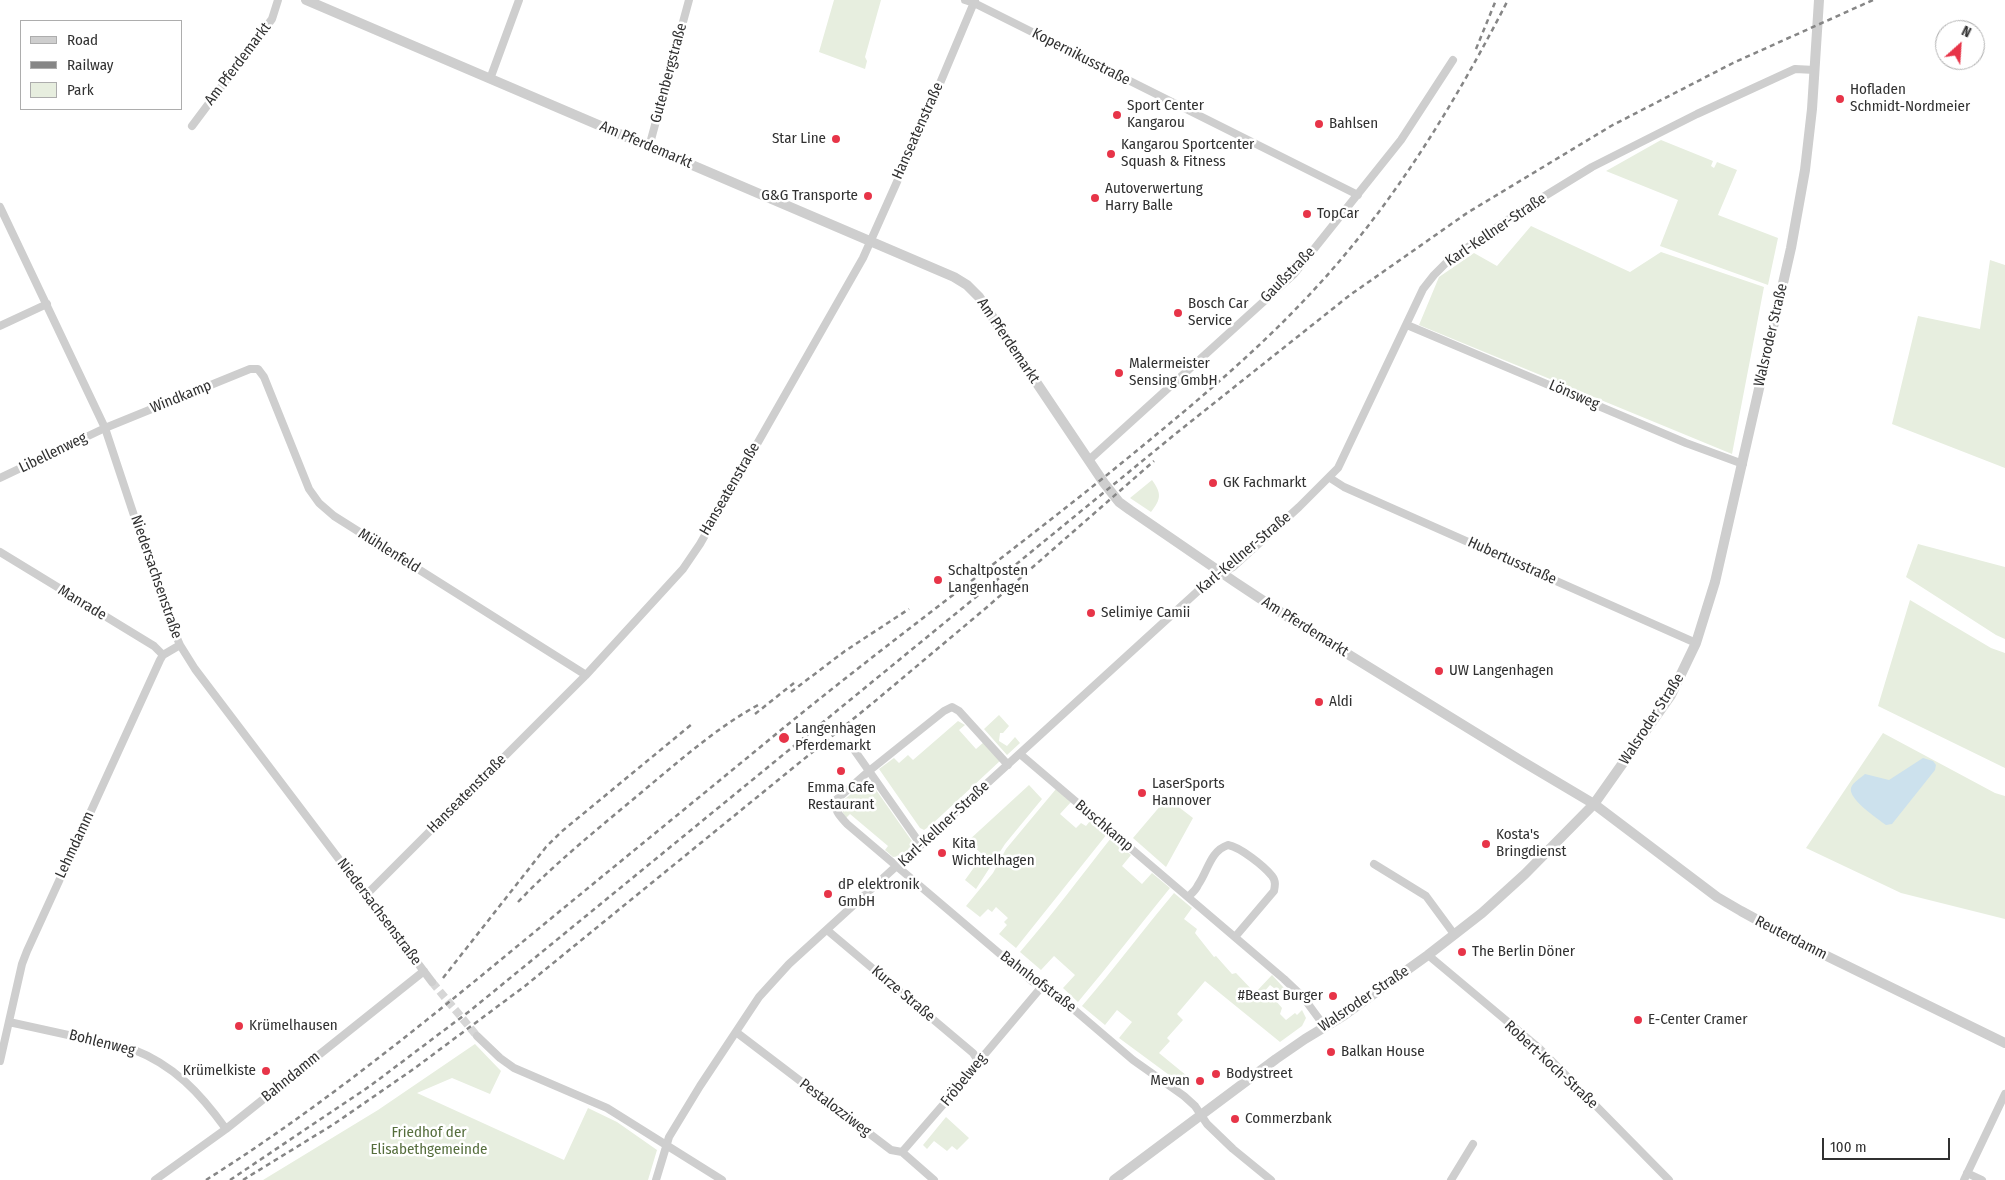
<!DOCTYPE html>
<meta charset="utf-8">
<style>
body{margin:0}
#map{position:relative;width:2005px;height:1180px;overflow:hidden;background:#fff;font-family:"Fira Sans Condensed",sans-serif}
canvas{display:block}
.legend{position:absolute;left:20px;top:20px;width:162px;height:90px;box-sizing:border-box;background:#fff;border:1px solid #adadad;margin:0;padding:6px 9px;list-style:none;font-size:15px;color:#313131}
.legend li{display:flex;align-items:center;gap:10px;height:25px}
.legend b{width:25px;border:1px solid #adadad}
.north{position:absolute;left:1935px;top:20px;width:50px;height:50px;box-sizing:border-box;background:#fff;border:1px solid #adadad;border-radius:50%;rotate:26deg;font-size:14px;font-weight:700;line-height:20px;text-align:center;color:#313131}
.north::after{content:'';display:block;margin:auto;width:18px;height:22px;background:#e73448;clip-path:polygon(50% 0,100% 100%,50% 72%,0 100%)}
.scale{position:absolute;left:1822px;top:1138px;width:128px;height:22px;box-sizing:border-box;border:2px solid #313131;border-top:0;padding-left:6px;font-size:15px;line-height:18px;white-space:nowrap;color:#313131;-webkit-text-stroke:4px #fff;paint-order:stroke}
</style>
<div id="map">
<canvas width="2005" height="1180"></canvas>
<ul class="legend">
<li><b style="height:6px;background:#cecece"></b>Road</li>
<li><b style="height:6px;background:#868686"></b>Railway</li>
<li><b style="height:14px;background:#e7eedf"></b>Park</li>
</ul>
<div class="north">N</div>
<div class="scale">100 m</div>
</div>
<script>
const c = document.querySelector('canvas').getContext('2d');
c.lineJoin = 'round';
function fill(path, color) { c.fillStyle = color; c.fill(path, 'evenodd'); }
function trace(path, color, width, dash) { c.strokeStyle = color; c.lineWidth = width; c.lineCap = dash ? 'butt' : 'round'; c.setLineDash(dash || []); c.stroke(path); }
function write(font, color, halo, rows, align = 'center') {
  c.font = font + ' "Fira Sans Condensed",sans-serif'; c.lineWidth = 5; c.setLineDash([]); c.textBaseline = 'middle'; c.strokeStyle = halo; c.fillStyle = color; for (const [text, x, y, turn = 0] of rows) {
    c.save(); c.translate(x, y); c.rotate((+turn || 0) * Math.PI / 180); c.textAlign = isNaN(turn) ? turn : align; if (halo) c.strokeText(text, 0, 0); c.fillText(text, 0, 0); c.restore();
  }
}
const green = new Path2D(`
 M 834,0 L 881,0 L 865,57 L 867,61 L 865,69 L 819,52 Z
 M 1661,140 L 1713,161 L 1711,166 L 1714,168 L 1717,162 L 1737,170 L 1718,215 L 1778,238 L 1768,285 L 1660,246 L 1678,200 L 1606,171 Z
 M 1531,226 L 1630,272 L 1661,252 L 1764,287 L 1732,454 L 1419,325 L 1439,277 L 1474,253 L 1497,266 Z
 M 1990,260 L 2005,265 L 2005,468 L 1892,424 L 1918,316 L 1980,329 Z
 M 1152,480 C 1162,494 1161,499 1151,512 L 1130,498 Z
 M 1918,544 L 2005,567 L 2005,639 L 1996,635 L 1906,577 Z
 M 1910,600 L 1991,648 L 2005,653 L 2005,768 L 1878,706 Z
 M 999,715 L 1009,726 L 1003,733 L 1000,733 L 999,741 L 1007,746 L 1015,737 L 1020,743 L 1007,755 L 984,729 Z
 M 958,721 L 965,725 L 959,730 L 976,749 L 984,742 L 1001,760 L 930,826 L 924,830 L 920,828 L 879,769 L 894,758 L 899,763 L 908,755 L 913,760 Z
 M 1883,733 L 1995,793 L 2005,796 L 2005,919 L 1901,893 L 1806,848 Z
 M 869,780 L 875,786 L 874,787 L 914,844 L 901,856 L 893,857 L 885,850 L 888,846 L 850,814 L 846,818 L 843,813 L 841,802 Z
 M 1029,785 L 1042,799 L 1005,844 L 976,889 L 965,880 L 983,855 L 968,841 Z
 M 1056,789 L 1071,802 L 1060,814 L 1076,828 L 1081,823 L 1086,826 L 1090,821 L 1107,834 L 1016,948 L 999,934 L 1007,925 L 1004,922 L 1008,918 L 996,907 L 992,912 L 988,909 L 980,917 L 966,906 L 993,873 L 1006,849 Z
 M 1167,798 L 1193,818 L 1166,867 L 1133,838 Z
 M 1111,838 L 1131,855 L 1122,866 L 1142,884 L 1152,873 L 1170,888 C 1139,926 1110,964 1078,1002 L 1063,988 L 1075,975 L 1054,956 L 1041,970 L 1020,952 C 1052,915 1081,876 1111,838 Z
 M 1174,893 L 1192,908 L 1184,919 L 1197,929 L 1195,933 L 1214,957 L 1216,956 L 1232,974 L 1236,973 L 1255,993 L 1272,975 L 1284,988 L 1279,992 L 1270,985 L 1263,993 L 1274,1003 L 1276,1001 L 1282,1008 L 1280,1014 L 1286,1020 L 1295,1013 L 1297,1015 L 1302,1010 L 1306,1018 L 1302,1026 L 1280,1042 L 1205,981 L 1177,1014 L 1183,1020 L 1167,1038 L 1170,1041 L 1159,1053 L 1187,1076 L 1180,1083 L 1119,1038 L 1132,1022 L 1117,1010 L 1105,1025 L 1082,1006 C 1114,969 1143,930 1174,893 Z
 M 475,1044 L 501,1071 L 490,1094 L 452,1078 L 417,1093 L 564,1160 L 588,1108 L 617,1122 L 657,1150 L 648,1180 L 263,1180 L 378,1110 Z
 M 946,1117 L 969,1138 L 957,1150 L 952,1146 L 947,1151 L 934,1141 L 927,1149 L 923,1145 Z`);
const water = new Path2D(`
 M 1923,758 L 1933,761 L 1936,765 L 1935,770 L 1892,824 L 1886,825 C 1878,819 1848,799 1851,788 C 1853,782 1861,778 1865,774 L 1889,780 Z`);
const minorTunnel = new Path2D(`
 M 432,982 L 477,1036`);
const minor = new Path2D(`
 M 965,0 L 974,3 L 1358,195
 M 490,79 L 519,0
 M 192,126 L 272,19 L 278,0
 M 649,147 L 689,0
 M 0,207 L 105,428 L 167,615 L 180,645 L 195,669 L 432,982
 M 1407,325 L 1686,443 L 1743,464
 M 0,326 L 47,304
 M 1089,460 L 1294,274 L 1401,140 L 1453,60
 M 0,478 L 105,428 L 250,369 L 258,369 L 264,377 L 309,489 L 319,503 L 334,516 L 586,675
 M 1330,478 L 1344,487 L 1696,643
 M 0,552 L 154,646 L 163,655
 M 850,744 L 869,771 L 944,711 L 952,707 L 959,711 L 1008,765
 M 1020,754 L 1284,979 L 1303,997 L 1325,1027
 M 921,845 L 869,771 L 836,800 C 833,810 841,817 847,824 L 1033,982 L 1044,984 L 1133,1060 L 1184,1096 L 1195,1106 L 1207,1124 L 1233,1149 L 1271,1180
 M 1374,864 L 1426,896 L 1454,934
 M 366,895 L 586,675 L 683,569 L 700,544 L 863,258 L 925,119 L 975,0
 M 1188,897 C 1192,893 1196,890 1198,885 C 1208,871 1210,851 1228,845 C 1240,847 1264,866 1272,876 C 1276,881 1275,886 1274,891 L 1235,937
 M 827,930 L 973,1053 L 977,1059
 M 1428,955 L 1539,1048 L 1669,1180
 M 9,1022 L 132,1049 C 174,1065 200,1093 226,1129
 M 736,1032 L 891,1150 L 902,1152 L 934,1180
 M 477,1036 L 500,1058 L 514,1068 L 607,1108 L 722,1180
 M 0,1061 L 22,964 L 27,951 L 160,660 L 163,655 L 180,645
 M 902,1152 L 975,1068 L 977,1059 L 985,1054 L 1044,984
 M 1967,1173 L 1982,1180
 M 155,1180 L 226,1129 L 424,971
 M 656,1180 L 669,1137 L 700,1086 L 759,997 L 789,964 L 1210,580 L 1233,567 L 1299,507 L 1338,468 L 1423,289 L 1434,275 L 1449,260 L 1522,210 L 1592,167 L 1697,114 L 1795,69 L 1815,70
 M 1451,1180 L 1473,1144
 M 1964,1180 L 2005,1094`);
const tertiary = new Path2D(`
 M 306,0 L 954,277 L 967,285 L 979,297 L 1104,483 L 1119,502 L 1130,510 L 1235,582 L 1294,621 L 1520,760 L 1594,804 L 1717,897 L 1741,911 L 1794,940 L 2005,1043
 M 1114,1180 L 1276,1059 L 1305,1039 L 1343,1016 L 1428,955 L 1482,913 L 1525,874 L 1594,804 L 1671,695 L 1696,643 L 1715,582 L 1791,248 L 1805,170 L 1812,109 L 1819,0`);
const rail = new Path2D(`
 M 1476,49 L 1496,0
 M 791,692 L 845,651 L 909,609
 M 755,714 L 794,683
 M 518,902 C 558,860 604,824 649,786 C 684,757 718,727 758,705
 M 443,978 L 546,847 L 561,832 L 692,724
 M 206,1180 C 320,1108 423,1024 526,939 C 611,869 696,800 781,730 C 891,640 1007,556 1118,466 C 1189,408 1260,350 1322,281 C 1398,197 1456,101 1508,0
 M 230,1180 L 370,1086 L 471,1010 L 1179,431 L 1350,295 L 1467,213 L 1611,126 L 1733,63 L 1873,0
 M 243,1180 L 334,1124 L 415,1068 L 525,986 L 874,702 L 986,608 L 1154,461`);
const markers = [
 [1840,99,5,"#e73448"],
 [1117,115,5,"#e73448"],
 [1319,124,5,"#e73448"],
 [836,139,5,"#e73448"],
 [1111,154,5,"#e73448"],
 [868,196,5,"#e73448"],
 [1095,198,5,"#e73448"],
 [1307,214,5,"#e73448"],
 [1178,313,5,"#e73448"],
 [1119,373,5,"#e73448"],
 [1213,483,5,"#e73448"],
 [938,580,5,"#e73448"],
 [1091,613,5,"#e73448"],
 [1439,671,5,"#e73448"],
 [1319,702,5,"#e73448"],
 [784,738,6,"#e73448"],
 [841,771,5,"#e73448"],
 [1142,793,5,"#e73448"],
 [1486,844,5,"#e73448"],
 [942,853,5,"#e73448"],
 [828,894,5,"#e73448"],
 [1462,952,5,"#e73448"],
 [1333,996,5,"#e73448"],
 [1638,1020,5,"#e73448"],
 [239,1026,5,"#e73448"],
 [1331,1052,5,"#e73448"],
 [266,1071,5,"#e73448"],
 [1216,1074,5,"#e73448"],
 [1200,1081,5,"#e73448"],
 [1235,1119,5,"#e73448"]
];
const streetNames = [
 ["Kopernikusstraße",1081,57,27],
 ["Am Pferdemarkt",238,64,-53],
 ["Gutenbergstraße",669,73,-75],
 ["Hanseatenstraße",918,131,-66],
 ["Am Pferdemarkt",646,145,23],
 ["Karl-Kellner-Straße",1496,230,-34],
 ["Gaußstraße",1288,275,-46],
 ["Walsroder Straße",1771,335,-77],
 ["Am Pferdemarkt",1008,341,56],
 ["Lönsweg",1574,395,23],
 ["Windkamp",181,397,-22],
 ["Libellenweg",53,453,-26],
 ["Hanseatenstraße",730,489,-60],
 ["Mühlenfeld",389,551,32],
 ["Karl-Kellner-Straße",1244,553,-40],
 ["Hubertusstraße",1512,561,24],
 ["Niedersachsenstraße",156,577,71],
 ["Manrade",82,603,31],
 ["Am Pferdemarkt",1305,627,32],
 ["Walsroder Straße",1652,719,-57],
 ["Hanseatenstraße",467,794,-45],
 ["Karl-Kellner-Straße",944,824,-43],
 ["Buschkamp",1104,826,40],
 ["Lehmdamm",75,845,-65],
 ["Niedersachsenstraße",379,912,53],
 ["Reuterdamm",1791,938,27],
 ["Bahnhofstraße",1038,982,37],
 ["Kurze Straße",903,994,40],
 ["Walsroder Straße",1364,999,-34],
 ["Bohlenweg",102,1043,14],
 ["Robert-Koch-Straße",1551,1065,43],
 ["Bahndamm",291,1077,-39],
 ["Fröbelweg",964,1080,-51],
 ["Pestalozziweg",835,1108,37]
];
const poiNames = [
 ["Hofladen",1850,90],
 ["Schmidt-Nordmeier",1850,107],
 ["Sport Center",1127,106],
 ["Kangarou",1127,123],
 ["Bahlsen",1329,124],
 ["Star Line",826,139,"right"],
 ["Kangarou Sportcenter",1121,145],
 ["Squash & Fitness",1121,162],
 ["Autoverwertung",1105,189],
 ["Harry Balle",1105,206],
 ["G&G Transporte",858,196,"right"],
 ["TopCar",1317,214],
 ["Bosch Car",1188,304],
 ["Service",1188,321],
 ["Malermeister",1129,364],
 ["Sensing GmbH",1129,381],
 ["GK Fachmarkt",1223,483],
 ["Schaltposten",948,571],
 ["Langenhagen",948,588],
 ["Selimiye Camii",1101,613],
 ["UW Langenhagen",1449,671],
 ["Aldi",1329,702],
 ["Langenhagen",795,729],
 ["Pferdemarkt",795,746],
 ["LaserSports",1152,784],
 ["Hannover",1152,801],
 ["Emma Cafe",841,788,"center"],
 ["Restaurant",841,805,"center"],
 ["Kosta's",1496,835],
 ["Bringdienst",1496,852],
 ["Kita",952,844],
 ["Wichtelhagen",952,861],
 ["dP elektronik",838,885],
 ["GmbH",838,902],
 ["The Berlin Döner",1472,952],
 ["#Beast Burger",1323,996,"right"],
 ["E-Center Cramer",1648,1020],
 ["Krümelhausen",249,1026],
 ["Balkan House",1341,1052],
 ["Krümelkiste",256,1071,"right"],
 ["Bodystreet",1226,1074],
 ["Mevan",1190,1081,"right"],
 ["Commerzbank",1245,1119]
];
const parkNames = [
 ["Friedhof der",429,1133],
 ["Elisabethgemeinde",429,1150]
];
fill(green, '#e7eedf');
fill(water, '#cce1ed');
trace(minorTunnel, '#d6d6d6', 8, [8, 4]);
trace(minor, '#cecece', 8);
trace(tertiary, '#cecece', 10);
trace(rail, '#868686', 2.5, [5, 4]);
for (const [x, y, r, color] of markers) { const dot = new Path2D(); dot.arc(x, y, r, 0, 2 * Math.PI); c.fillStyle = color; c.fill(dot); trace(dot, '#fff', 2); }
write('15px', '#313131', '#fff', streetNames);
write('15px', '#313131', '#fff', poiNames, 'left');
write('15px', '#566e3d', '#fff', parkNames);
</script>
